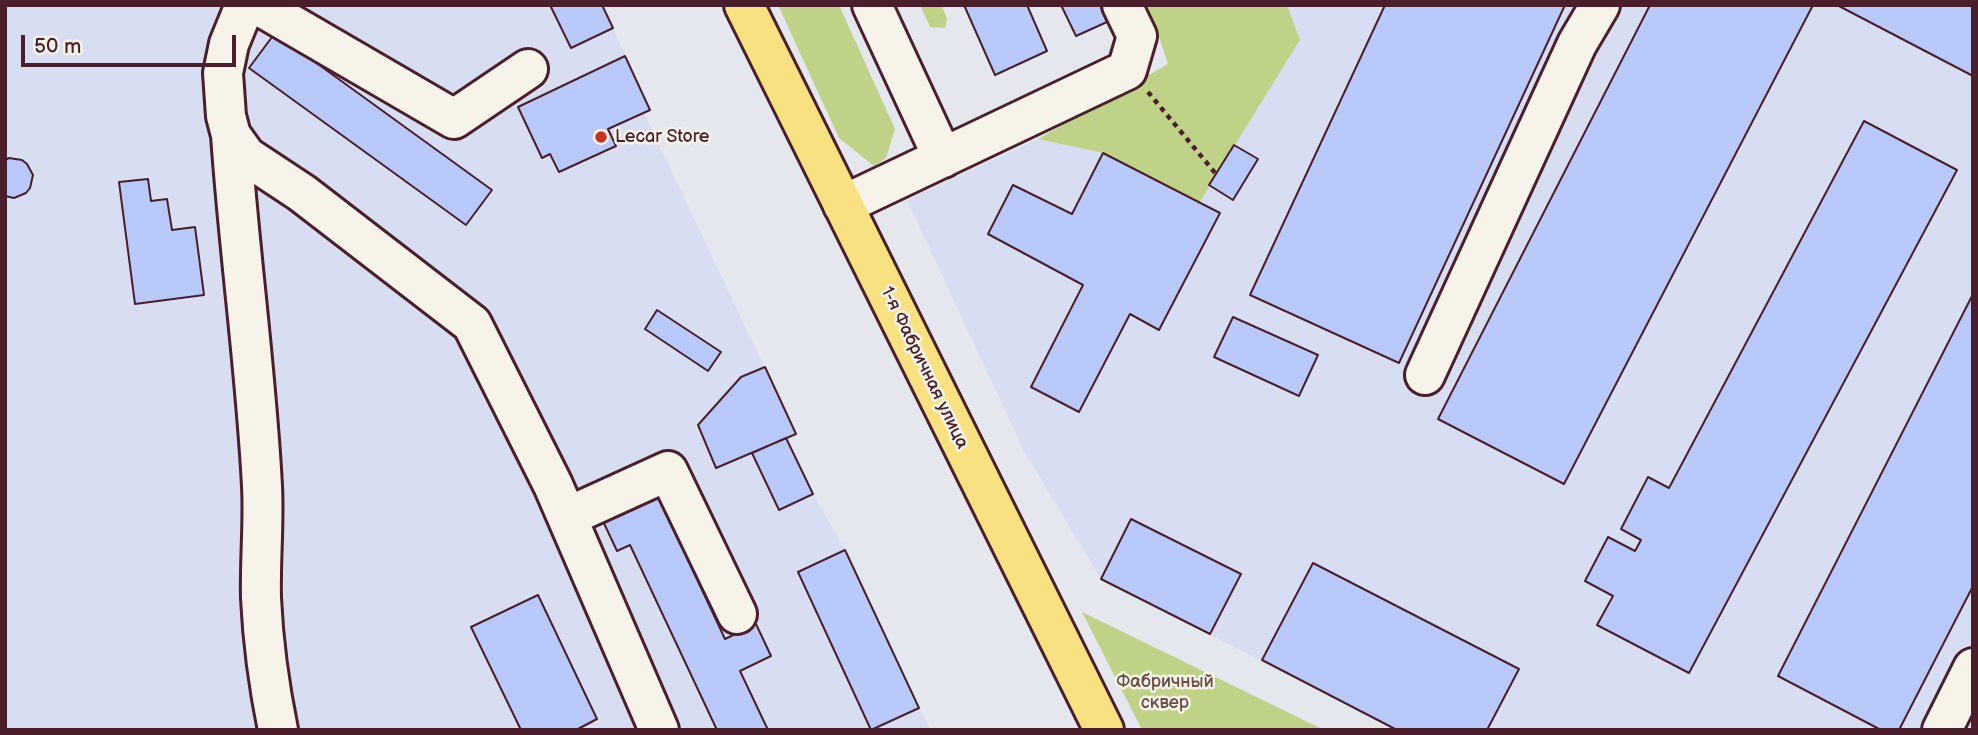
<!DOCTYPE html>
<meta charset="utf-8">
<style>
body{margin:0}
#map{position:relative;width:1978px;height:735px;overflow:hidden;background:#e4e7ed;font-family:"Balsamiq Sans",sans-serif}
canvas{display:block}
.frame{position:absolute;inset:0;border:7px solid #4a1f2b;pointer-events:none}
.scale{position:absolute;left:21px;top:35px;width:215px;height:32px;box-sizing:border-box;border:4px solid #4a1f2b;border-top:0;padding-left:9px;font-size:21px;line-height:24px;white-space:nowrap;color:#4a1f2b;-webkit-text-stroke:5px #f7f3e8;paint-order:stroke}
</style>
<div id="map">
<canvas width="1978" height="735"></canvas>
<div class="frame"></div>
<div class="scale">50 m</div>
</div>
<script>
const c = document.querySelector('canvas').getContext('2d');
c.lineJoin = 'round';
function fill(path, color) { c.fillStyle = color; c.fill(path, 'evenodd'); }
function trace(path, color, width, dash) { c.strokeStyle = color; c.lineWidth = width; c.lineCap = dash ? 'butt' : 'round'; c.setLineDash(dash || []); c.stroke(path); }
function write(font, color, halo, rows, align = 'center') {
  c.font = font + ' "Balsamiq Sans",sans-serif'; c.lineWidth = 5; c.setLineDash([]); c.textBaseline = 'middle'; c.strokeStyle = halo; c.fillStyle = color; for (const [text, x, y, turn = 0] of rows) {
    c.save(); c.translate(x, y); c.rotate((+turn || 0) * Math.PI / 180); c.textAlign = isNaN(turn) ? turn : align; if (halo) c.strokeText(text, 0, 0); c.fillText(text, 0, 0); c.restore();
  }
}
const built = new Path2D(`
 M 5,5 L 602,5 L 650,110 L 644,113 L 796,434 L 786,439 L 813,494 L 845,550 L 919,708 L 931,730 L 5,730 Z
 M 1287,5 L 1973,5 L 1973,730 L 1397,730 L 1101,579 L 1024,451 L 907,200 L 1038,139 L 1103,153 L 1199,202 L 1300,40 Z`);
const green = new Path2D(`
 M 778,5 L 839,5 L 895,129 L 886,158 L 874,166 L 839,138 Z
 M 920,5 L 941,5 L 947,18 L 945,28 L 930,27 Z
 M 1144,5 L 1287,5 L 1300,40 L 1199,203 L 1103,153 L 1038,139 L 1168,64 L 1159,37 Z
 M 1082,612 L 1324,730 L 1142,730 Z`);
const building = new Path2D(`
 M 550,5 L 602,5 L 613,28 L 571,48 Z
 M 964,5 L 1027,5 L 1047,51 L 995,75 Z
 M 1061,5 L 1100,5 L 1107,22 L 1076,36 Z
 M 1385,5 L 1565,5 L 1399,363 L 1250,295 Z
 M 1650,5 L 1813,5 L 1564,484 L 1438,419 Z
 M 1837,5 L 1973,5 L 1973,76 Z
 M 275,33 L 492,190 L 466,225 L 249,68 Z
 M 625,56 L 650,110 L 608,129 L 616,146 L 559,172 L 550,154 L 542,158 L 518,107 Z
 M 1864,121 L 1957,170 L 1689,673 L 1597,625 L 1613,596 L 1585,581 L 1608,537 L 1635,551 L 1641,540 L 1621,529 L 1648,477 L 1669,488 Z
 M 1234,145 L 1258,159 L 1233,200 L 1209,185 Z
 M 1103,153 L 1220,213 L 1159,330 L 1130,314 L 1079,412 L 1031,387 L 1083,285 L 988,234 L 1013,185 L 1072,214 Z
 M 9,158 L 22,160 L 27,164 L 33,175 L 30,188 L 26,193 L 14,198 L 5,196 L 5,160 Z
 M 148,179 L 151,201 L 167,199 L 172,230 L 195,227 L 204,295 L 135,304 L 119,182 Z
 M 1973,294 L 1973,586 L 1899,730 L 1881,730 L 1778,676 Z
 M 657,310 L 721,352 L 708,371 L 645,329 Z
 M 1233,317 L 1318,355 L 1299,396 L 1214,357 Z
 M 765,367 L 796,434 L 716,468 L 698,425 L 741,377 Z
 M 786,438 L 813,494 L 779,510 L 752,453 Z
 M 657,493 L 725,639 L 756,624 L 771,656 L 740,671 L 768,730 L 717,730 L 630,545 L 617,551 L 602,519 Z
 M 1131,519 L 1241,574 L 1210,634 L 1101,579 Z
 M 845,550 L 919,708 L 871,730 L 798,572 Z
 M 1313,563 L 1519,669 L 1487,730 L 1397,730 L 1262,660 Z
 M 538,595 L 597,719 L 576,730 L 521,730 L 471,627 Z`);
const path = new Path2D(`
 M 1148,92 L 1216,174`);
const minor = new Path2D(`
 M 245,5 L 229,44 L 223,73 L 226,116 L 231,135 L 246,156 L 302,193 L 472,324 L 553,485 L 659,730
 M 258,5 L 454,119 L 528,69
 M 872,5 L 943,158
 M 231,135 C 239,252 256,369 262,486 C 264,523 260,560 261,598 C 263,642 269,686 278,730
 M 843,205 L 1127,70 L 1137,36 L 1122,5
 M 1425,375 L 1577,44 L 1600,5
 M 567,517 L 668,471 L 737,614
 M 1942,730 L 1973,668`);
const major = new Path2D(`
 M 744,5 L 1104,730`);
const markers = [
 [601,137,7,"#c8321e"]
];
const poiNames = [
 ["Lecar Store",615,137]
];
const streetNames = [
 ["1-я Фабричная улица",924,368,64]
];
const parkNames = [
 ["Фабричный",1165,682],
 ["сквер",1165,703]
];
fill(built, '#d7def1');
fill(green, '#bfd388');
fill(building, '#b9cafa');
trace(building, '#4a1f2b', 2);
trace(minor, '#4a1f2b', 44);
trace(major, '#4a1f2b', 44);
trace(path, '#4a1f2b', 4.5, [5, 5]);
trace(minor, '#f7f3e8', 38);
trace(major, '#f9e181', 38);
for (const [x, y, r, color] of markers) { const dot = new Path2D(); dot.arc(x, y, r, 0, 2 * Math.PI); c.fillStyle = color; c.fill(dot); trace(dot, '#f7f3e8', 2.5); }
write('18px', '#4a1f2b', '#f7f3e8', poiNames, 'left');
write('18px', '#4a1f2b', '#f7f3e8', streetNames);
write('18px', '#674c42', '#f7f3e8', parkNames);
</script>
